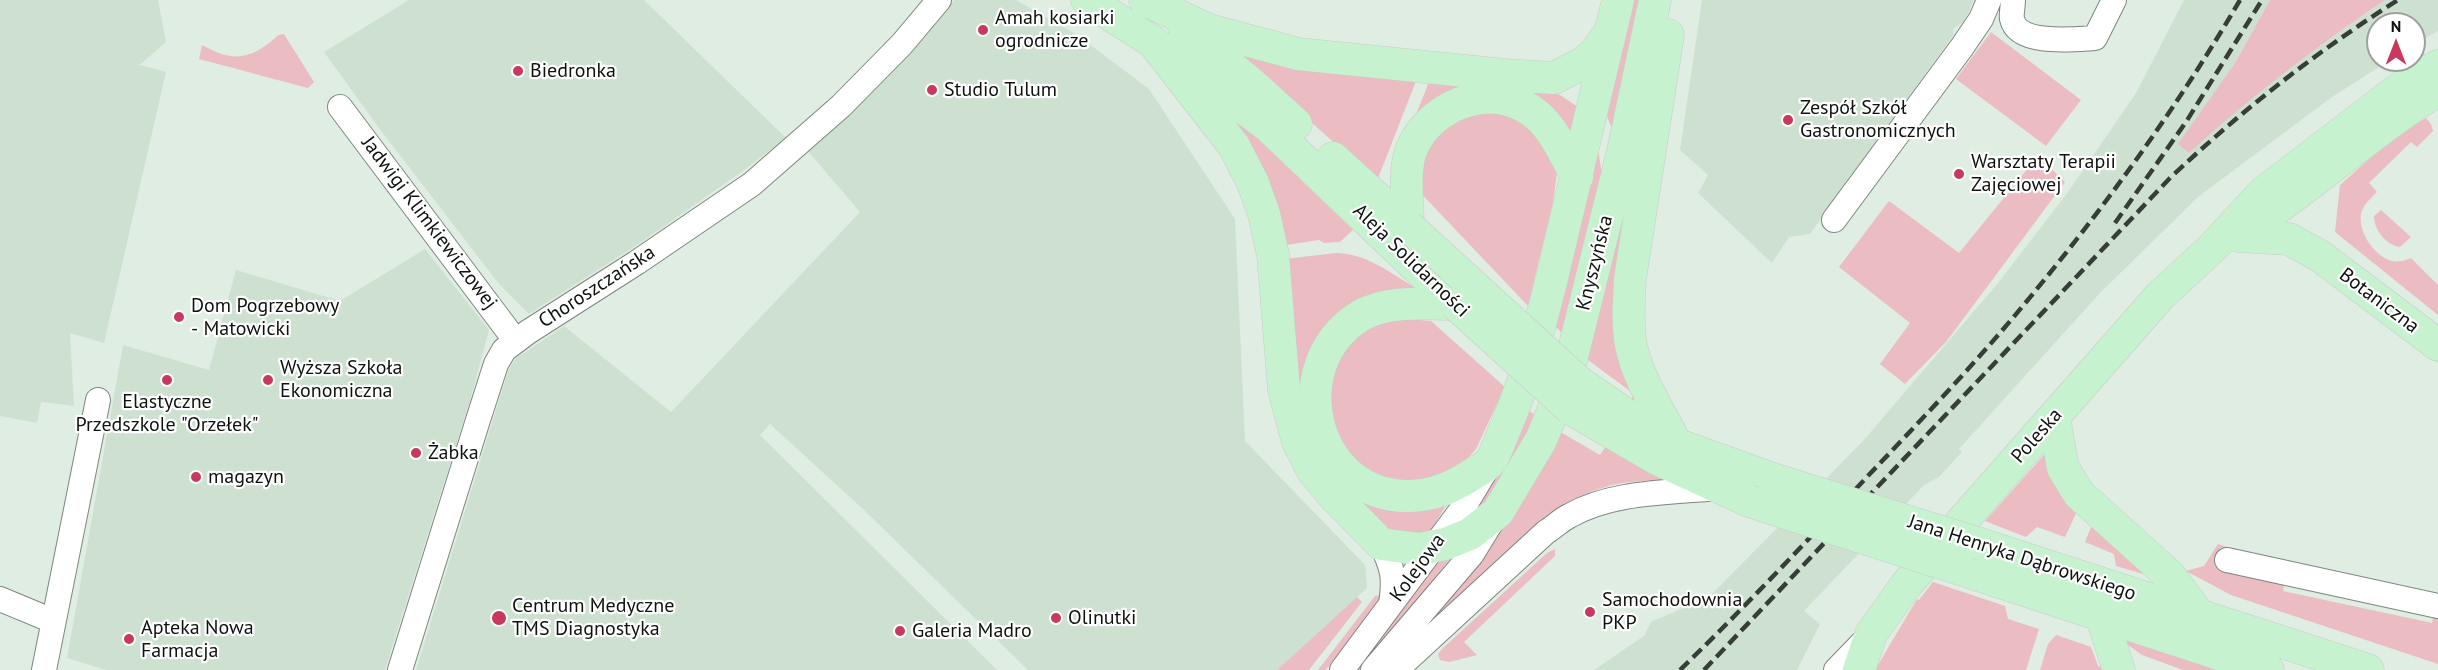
<!DOCTYPE html>
<meta charset="utf-8">
<style>
body{margin:0}
#map{position:relative;width:2438px;height:670px;overflow:hidden;background:#e0ede2;font-family:"PT Sans",sans-serif}
canvas{display:block}
.north{position:absolute;left:2366px;top:12px;width:60px;height:60px;box-sizing:border-box;background:#fff;border:2px solid #9ea09f;border-radius:50%;rotate:0deg;font-size:16px;font-weight:700;line-height:24px;text-align:center;color:#0d120e}
.north::after{content:'';display:block;margin:auto;width:21px;height:27px;background:#c9395f;clip-path:polygon(50% 0,100% 100%,50% 72%,0 100%)}
</style>
<div id="map">
<canvas width="2438" height="670"></canvas>
<div class="north">N</div>
</div>
<script>
const c = document.querySelector('canvas').getContext('2d');
c.lineJoin = 'round';
function fill(path, color) { c.fillStyle = color; c.fill(path, 'evenodd'); }
function trace(path, color, width, dash) { c.strokeStyle = color; c.lineWidth = width; c.lineCap = dash ? 'butt' : 'round'; c.setLineDash(dash || []); c.stroke(path); }
function write(font, color, halo, rows, align = 'center') {
  c.font = font + ' "PT Sans",sans-serif'; c.lineWidth = 4.5; c.setLineDash([]); c.textBaseline = 'middle'; c.strokeStyle = halo; c.fillStyle = color; for (const [text, x, y, turn = 0] of rows) {
    c.save(); c.translate(x, y); c.rotate((+turn || 0) * Math.PI / 180); c.textAlign = isNaN(turn) ? turn : align; if (halo) c.strokeText(text, 0, 0); c.fillText(text, 0, 0); c.restore();
  }
}
const built = new Path2D(`
 M 0,0 L 158,0 L 166,42 L 141,64 L 137,64 L 166,72 L 104,343 L 70,333 L 74,406 L 41,402 L 37,423 L 0,416 Z
 M 409,0 L 644,0 L 786,138 L 740,173 L 640,243 L 529,314 L 499,284 L 379,128 L 324,52 Z
 M 954,0 L 1016,0 L 1077,35 L 1149,89 L 1235,219 L 1245,441 L 1365,565 L 1367,588 L 1277,670 L 1028,670 L 864,510 L 770,424 L 760,435 L 997,670 L 416,670 L 508,371 L 515,359 L 564,326 L 671,412 L 860,212 L 807,150 Z
 M 1702,0 L 1973,0 L 1968,14 L 1962,23 L 1953,29 L 1954,34 L 1810,234 L 1789,237 L 1772,263 L 1698,193 L 1708,175 L 1680,150 Z
 M 2184,0 L 2270,0 L 2235,63 L 2179,144 L 2189,153 L 2238,108 L 2290,67 L 2385,0 L 2438,0 L 2438,31 L 2414,45 L 2414,24 L 2378,24 L 2378,60 L 2390,60 L 2332,97 L 2198,197 L 2100,293 L 1959,449 L 1962,452 L 1939,477 L 1924,485 L 1804,611 L 1820,624 L 1797,670 L 1594,670 L 1644,636 L 1651,622 L 1709,597 L 1863,441 L 1998,283 L 2068,192 L 2136,93 Z
 M 425,249 L 489,330 L 471,397 L 385,670 L 106,670 L 67,658 L 123,345 L 209,370 L 236,270 L 340,301 Z`);
const green = new Path2D(`
 M 1627,0 L 1642,0 L 1614,134 L 1607,116 Z
 M 2270,0 L 2385,0 C 2316,47 2251,96 2189,153 L 2178,144 L 2235,63 Z
 M 1991,32 L 2081,100 L 2046,146 L 1956,79 Z
 M 284,34 L 314,82 L 308,88 L 199,59 L 202,45 C 227,59 245,62 269,43 C 275,39 277,34 284,34 Z
 M 1214,40 L 1418,76 L 1377,181 L 1264,80 Z
 M 1648,63 L 1619,284 L 1648,414 L 1628,405 L 1634,394 L 1584,357 Z
 M 1431,77 L 1529,85 L 1560,95 L 1581,109 L 1572,155 L 1527,98 L 1415,117 Z
 M 1199,89 L 1259,140 L 1353,230 L 1340,242 L 1324,243 L 1319,240 L 1280,246 Z
 M 1496,106 L 1539,128 L 1557,172 L 1553,203 L 1528,306 L 1415,187 L 1420,154 L 1436,129 Z
 M 2426,118 L 2431,124 L 2433,131 L 2417,147 L 2411,142 L 2369,183 L 2377,192 C 2370,199 2363,205 2361,214 C 2358,231 2373,254 2389,260 C 2397,263 2404,261 2411,258 L 2438,285 L 2438,315 L 2335,232 L 2340,185 L 2395,136 Z
 M 1598,150 L 1601,168 L 1601,184 L 1566,337 L 1555,326 Z
 M 2038,156 L 2065,182 L 1946,342 L 1905,384 L 1880,364 L 1910,323 L 1839,267 L 1889,201 L 1959,253 Z
 M 2381,210 L 2411,237 L 2400,247 C 2386,245 2374,230 2374,216 Z
 M 1336,253 C 1367,253 1393,275 1419,290 C 1395,294 1374,296 1353,308 C 1337,317 1322,336 1315,352 C 1281,423 1325,504 1405,509 C 1420,510 1434,505 1449,500 L 1426,539 C 1393,540 1373,526 1350,504 C 1278,432 1292,351 1284,259 Z
 M 1408,319 L 1431,321 L 1505,387 L 1476,449 L 1460,467 L 1422,484 L 1368,473 L 1335,441 L 1328,396 L 1332,374 L 1342,353 L 1369,327 L 1387,320 Z
 M 1528,410 L 1538,417 L 1488,509 L 1474,510 Z
 M 1557,430 L 1600,455 L 1606,446 L 1672,480 C 1611,480 1590,487 1540,522 L 1382,670 Z
 M 2051,447 L 2079,507 L 2065,537 L 2037,527 L 2026,537 L 1985,521 Z
 M 2094,520 L 2153,577 L 2116,566 L 2114,554 L 2085,542 Z
 M 2218,544 L 2227,547 L 2227,549 L 2220,548 L 2218,556 L 2224,559 L 2222,571 L 2276,583 L 2285,580 L 2283,591 L 2432,623 L 2434,612 L 2438,613 L 2438,664 L 2231,595 L 2186,571 L 2204,566 Z
 M 1555,549 L 1555,556 L 1464,642 L 1477,655 L 1449,662 L 1440,660 L 1438,654 L 1442,649 L 1547,553 Z
 M 1457,550 L 1360,670 L 1354,670 L 1440,555 Z
 M 1933,582 L 2005,606 L 2008,619 L 2039,629 L 2026,670 L 1875,670 L 1917,599 L 1919,600 Z
 M 1381,595 C 1370,623 1346,650 1325,670 L 1318,670 L 1375,596 Z
 M 1357,597 L 1362,602 L 1309,670 L 1277,670 Z
 M 2056,635 L 2091,647 L 2098,666 L 2107,670 L 2040,670 L 2048,644 Z
 M 2117,637 L 2224,670 L 2183,670 L 2142,655 Z`);
const minor = new Path2D(`
 M 2013,0 C 2013,6 2011,14 2012,19 C 2018,46 2075,39 2095,38 L 2114,0
 M 340,107 L 515,340
 M 1834,220 L 1962,47 L 1981,19 L 1989,0
 M 1381,544 C 1393,568 1395,578 1391,604
 M 2227,560 L 2438,606
 M 0,599 L 53,621
 M 44,670 L 98,400
 M 400,670 L 478,420 L 496,364 L 504,350 L 528,332 L 636,263 L 752,184 L 841,106 L 902,44 L 939,0
 M 1342,670 L 1465,505 L 1489,465
 M 1373,670 L 1472,554 L 1491,523
 M 1396,670 L 1546,532 C 1554,527 1561,520 1569,516 C 1613,491 1668,493 1717,488
 M 1836,670 L 1867,638`);
const major = new Path2D(`
 M 1087,0 L 1153,42 L 1267,125 L 1455,304
 M 1145,0 L 1209,30 L 1298,54 L 1505,75 L 1554,78 L 1583,63 L 1596,52 L 1610,32
 M 1184,28 L 1252,84 L 1296,124
 M 1668,35 L 1630,279 C 1629,301 1627,324 1631,345 C 1638,380 1661,413 1676,444
 M 1153,42 L 1234,146 L 1253,183 L 1264,214 L 1273,255 L 1284,390 L 1298,442 L 1313,471 L 1333,495 L 1381,544 L 1420,549 L 1445,544 L 1470,534 L 1498,512 L 1541,440 L 1567,377 L 1623,151 L 1655,0
 M 1333,158 L 1408,226
 M 1408,226 C 1408,204 1403,168 1412,148 C 1432,102 1497,79 1538,116 C 1555,131 1566,157 1577,177
 M 2239,235 C 2308,190 2368,134 2438,90
 M 2238,236 L 2289,239 L 2320,256 L 2438,345
 M 1455,304 C 1424,304 1388,300 1360,316 C 1281,365 1313,496 1408,496 C 1434,496 1455,486 1476,472 C 1481,469 1488,465 1491,461 C 1496,452 1500,441 1504,431 C 1525,383 1538,333 1551,282 C 1574,188 1596,94 1618,0
 M 1580,383 L 1627,415 L 1676,444 L 1773,479
 M 1571,409 L 1657,459 L 1749,501
 M 2054,417 L 2063,468 L 2079,494 L 2170,576 L 2199,615
 M 1980,544 L 2368,670
 M 1960,569 L 2268,670
 M 2101,615 L 2119,670
 M 1859,670 L 1871,634 L 1906,585 L 2160,296 L 2213,247 L 2264,192 L 2404,85 L 2438,66`);
const rail = new Path2D(`
 M 2115,223 L 2186,122 L 2262,0
 M 1680,670 C 1744,608 1805,543 1866,478 C 1919,422 1973,366 2022,307 C 2102,211 2177,108 2240,0
 M 1704,670 L 2170,178 C 2241,111 2316,52 2398,0`);
const majorBridge = new Path2D(`
 M 1408,226 L 1580,383
 M 1455,304 L 1571,409
 M 1773,479 L 1980,544
 M 1749,501 L 1960,569`);
const markers = [
 [983,30,6,"#c9395f"],
 [518,71,6,"#c9395f"],
 [932,90,6,"#c9395f"],
 [1788,120,6,"#c9395f"],
 [1959,174,6,"#c9395f"],
 [179,317,6,"#c9395f"],
 [167,380,6,"#c9395f"],
 [268,380,6,"#c9395f"],
 [416,453,6,"#c9395f"],
 [196,477,6,"#c9395f"],
 [1590,612,6,"#c9395f"],
 [499,618,8,"#c9395f"],
 [1056,618,6,"#c9395f"],
 [900,631,6,"#c9395f"],
 [129,639,6,"#c9395f"]
];
const poiNames = [
 ["Amah kosiarki",995,18],
 ["ogrodnicze",995,41],
 ["Biedronka",530,71],
 ["Studio Tulum",944,90],
 ["Zespół Szkół",1800,108],
 ["Gastronomicznych",1800,131],
 ["Warsztaty Terapii",1971,162],
 ["Zajęciowej",1971,185],
 ["Dom Pogrzebowy",191,306],
 ["- Matowicki",191,329],
 ["Wyższa Szkoła",280,368],
 ["Ekonomiczna",280,391],
 ["Elastyczne",167,402,"center"],
 ["Przedszkole \"Orzełek\"",167,425,"center"],
 ["Żabka",428,453],
 ["magazyn",208,477],
 ["Samochodownia",1602,600],
 ["PKP",1602,623],
 ["Centrum Medyczne",512,606],
 ["TMS Diagnostyka",512,629],
 ["Olinutki",1068,618],
 ["Apteka Nowa",141,628],
 ["Farmacja",141,651],
 ["Galeria Madro",912,631]
];
const streetNames = [
 ["Jadwigi Klimkiewiczowej",429,223,53],
 ["Aleja Solidarności",1411,261,44],
 ["Knyszyńska",1595,263,-76],
 ["Choroszczańska",597,287,-33],
 ["Botaniczna",2379,301,37],
 ["Poleska",2037,436,-49],
 ["Jana Henryka Dąbrowskiego",2022,558,18],
 ["Kolejowa",1418,568,-54]
];
fill(built, '#cee1d1');
fill(green, '#ebbcc2');
trace(minor, '#7c877e', 26);
trace(major, '#cacbca', 33);
trace(minor, '#fff', 24);
trace(major, '#c7f2d0', 32);
trace(rail, '#373e38', 4.5, [12, 6]);
trace(majorBridge, '#cacbca', 33, []);
trace(majorBridge, '#c7f2d0', 32);
for (const [x, y, r, color] of markers) { const dot = new Path2D(); dot.arc(x, y, r, 0, 2 * Math.PI); c.fillStyle = color; c.fill(dot); trace(dot, '#fff', 2); }
write('20px', '#0d120e', '#fff', poiNames, 'left');
write('20px', '#0d120e', '#fff', streetNames);
</script>
